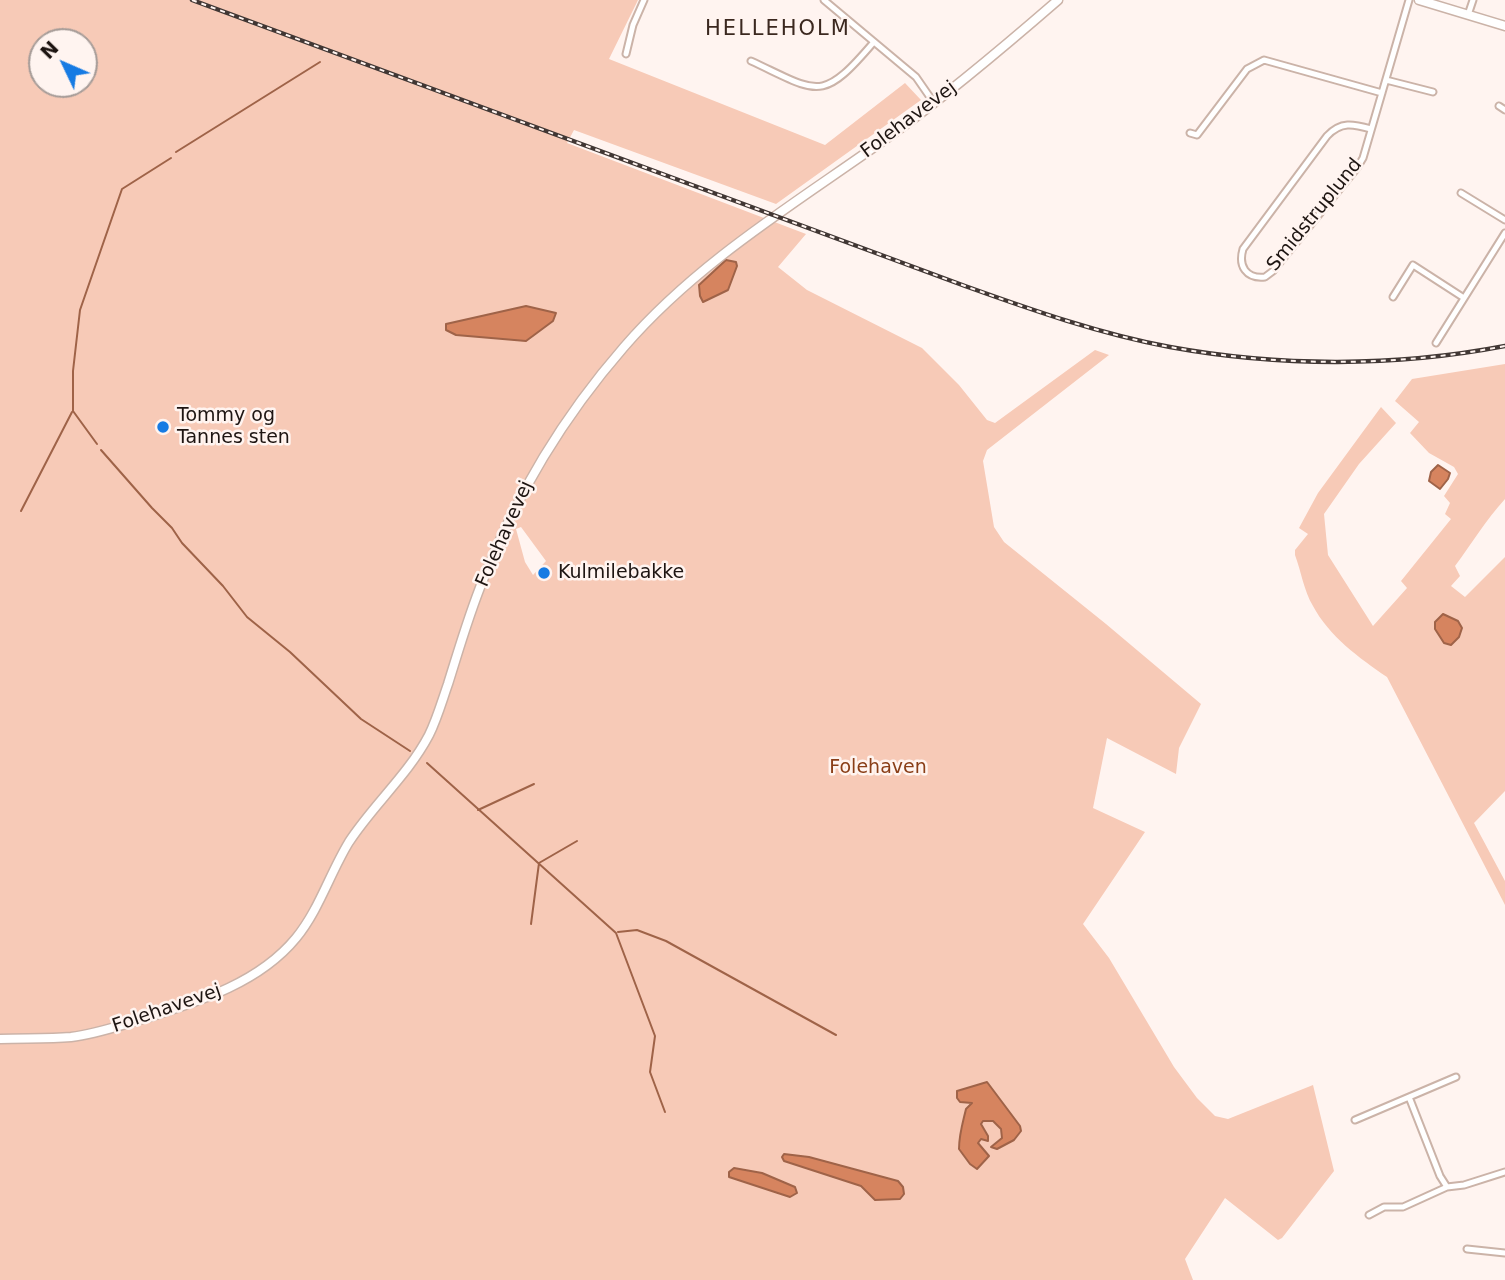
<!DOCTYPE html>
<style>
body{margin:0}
#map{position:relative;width:1505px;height:1280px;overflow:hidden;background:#fff4f0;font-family:"DejaVu Sans",sans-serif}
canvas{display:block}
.north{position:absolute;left:28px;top:28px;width:70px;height:70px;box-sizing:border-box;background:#fff4f0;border:2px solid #a59b97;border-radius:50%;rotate:314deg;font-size:19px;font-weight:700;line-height:28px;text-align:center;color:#1e1512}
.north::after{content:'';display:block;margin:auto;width:24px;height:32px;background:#177be3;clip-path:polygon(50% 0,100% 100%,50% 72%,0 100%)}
</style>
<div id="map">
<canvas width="1505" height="1280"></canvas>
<div class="north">N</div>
</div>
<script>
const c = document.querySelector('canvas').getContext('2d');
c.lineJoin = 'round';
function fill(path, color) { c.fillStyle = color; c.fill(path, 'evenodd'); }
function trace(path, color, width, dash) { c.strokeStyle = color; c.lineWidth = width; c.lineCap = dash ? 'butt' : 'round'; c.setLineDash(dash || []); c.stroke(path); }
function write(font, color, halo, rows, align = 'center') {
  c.font = font + ' "DejaVu Sans",sans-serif'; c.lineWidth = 5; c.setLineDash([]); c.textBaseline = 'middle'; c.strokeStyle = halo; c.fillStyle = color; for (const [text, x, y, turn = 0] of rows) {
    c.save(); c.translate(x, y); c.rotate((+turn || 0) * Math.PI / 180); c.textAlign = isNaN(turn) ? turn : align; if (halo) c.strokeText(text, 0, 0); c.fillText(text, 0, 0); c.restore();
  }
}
const green = new Path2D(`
 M 0,0 L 638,0 L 609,59 L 825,145 L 905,83 L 921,100 L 776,204 L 574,130 L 567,143 L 806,234 L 778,267 L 807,290 L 922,348 L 959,385 L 987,420 L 995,423 L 1095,350 L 1109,355 L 987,450 L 983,461 L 994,527 L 1004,542 L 1106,624 L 1201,704 L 1179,748 L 1176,774 L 1107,738 L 1093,808 L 1145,832 L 1083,924 L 1109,958 L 1174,1067 L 1197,1098 L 1215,1116 L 1228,1119 L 1313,1085 L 1334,1171 L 1282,1238 L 1278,1240 L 1225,1198 L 1185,1259 L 1193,1280 L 0,1280 ZM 42,42 L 84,42 L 84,84 L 42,84 ZM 728,262 L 731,282 L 728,290 L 703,302 ZM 526,306 L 556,314 L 526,341 L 456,335 L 478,317 ZM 521,527 L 546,561 L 533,575 L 525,562 L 516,529 ZM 987,1082 L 1020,1126 L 1021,1131 L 1014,1140 L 1004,1146 L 1002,1133 L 997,1124 L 988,1120 L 983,1121 L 981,1124 L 986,1131 L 978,1143 L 988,1155 L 980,1163 L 970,1164 L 959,1149 L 961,1126 L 972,1103 L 966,1103 ZM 809,1157 L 898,1181 L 887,1198 C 872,1201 871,1194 861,1186 L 784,1161 Z
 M 1505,364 L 1505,499 C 1486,520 1472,543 1455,566 L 1460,576 L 1451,586 L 1465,597 L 1505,557 L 1505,791 L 1474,823 L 1505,881 L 1505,905 L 1387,677 C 1359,658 1329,636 1313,606 C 1304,591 1301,571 1295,555 L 1295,550 L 1308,534 L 1299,528 L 1318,493 L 1381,407 L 1396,423 L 1359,464 L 1324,514 L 1328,555 L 1373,626 L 1407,588 L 1401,581 L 1451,519 L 1445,514 L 1450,503 L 1444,496 L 1458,474 L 1454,467 L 1429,453 L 1410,433 L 1419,422 L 1395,401 L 1412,379 Z`);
const water = new Path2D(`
 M 726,260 L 736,262 L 737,266 L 728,290 L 703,302 L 700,296 L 699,285 Z
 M 526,306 L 556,313 L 553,321 L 526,341 L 456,335 L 446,330 L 446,324 Z
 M 1438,465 L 1450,473 L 1448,479 L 1440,489 L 1429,481 L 1431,472 Z
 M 1443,614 L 1458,621 L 1462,628 L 1459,637 L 1451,645 L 1444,643 L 1435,629 L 1435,622 Z
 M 987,1082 L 1020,1126 L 1021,1131 L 1014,1140 L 997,1149 L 991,1147 L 1002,1138 L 1001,1129 L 993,1121 L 983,1121 L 981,1124 L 988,1136 L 988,1141 L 981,1139 L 978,1143 L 989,1156 L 977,1169 L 970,1164 L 959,1149 C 959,1134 963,1122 966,1109 L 972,1103 L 960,1102 L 957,1098 L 957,1091 Z
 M 784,1154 L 809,1157 L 898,1181 L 903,1187 L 904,1194 L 900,1199 L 875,1200 L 861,1186 L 784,1161 L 782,1157 Z
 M 734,1168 L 762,1173 L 795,1187 L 797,1193 L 790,1197 L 729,1177 L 729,1172 Z`);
const stream = new Path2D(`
 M 176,152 L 320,62
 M 97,444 L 73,411 L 73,371 L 80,310 L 122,189 L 171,158
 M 101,450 L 152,508 L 172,528 L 182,543 L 223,586 L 247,617 L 290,652 L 361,719 L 410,751
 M 21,511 L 72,412
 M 427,763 L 616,933 L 655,1036 L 650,1072 L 665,1112
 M 478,810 L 534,784
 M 531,924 L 539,863 L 577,841
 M 618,932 L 637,930 L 666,941 L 836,1035`);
const street = new Path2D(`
 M 824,0 L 916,77 L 934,103
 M 1468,15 L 1473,0
 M 626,54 L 633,25 L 644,0
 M 751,61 C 818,92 821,104 873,43
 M 1386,80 L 1433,92
 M 1499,106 L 1505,110
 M 1371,129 C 1353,124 1341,121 1327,136 L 1243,249 C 1238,266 1246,279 1265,277 L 1273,271 L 1357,168 L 1363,158 L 1409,0
 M 1190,133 L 1197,135 L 1247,69 L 1264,60 L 1382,93
 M 1461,193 L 1505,220
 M 1393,297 L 1413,265 L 1464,298
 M 1436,343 L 1505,233
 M 1409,1097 L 1440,1176 L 1447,1187 L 1464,1185 L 1505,1172
 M 1355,1120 L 1456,1077
 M 1369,1215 L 1384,1207 L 1403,1207 L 1447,1187
 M 1467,1249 L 1505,1253`);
const secondary = new Path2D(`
 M 1419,0 L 1505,26
 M 0,1039 C 23,1038 47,1039 71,1037 C 97,1034 121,1025 146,1018 C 200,1001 259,983 296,938 C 319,910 330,873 349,842 C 373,805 408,775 429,735 C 437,719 442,701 448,684 C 459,649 469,614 483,580 C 517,493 563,417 624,347 C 700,259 801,200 894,133 C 951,92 1005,46 1058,0`);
const rail = new Path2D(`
 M 192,0 L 965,286 C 1032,310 1100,334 1170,347 C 1279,367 1396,367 1505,346`);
const markers = [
 [163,427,7,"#177be3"],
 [544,573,7,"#177be3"]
];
const streetNames = [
 ["Folehavevej",909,120,-37],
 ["Smidstruplund",1315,215,-51],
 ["Folehavevej",505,534,-66],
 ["Folehavevej",167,1009,-19]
];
const poiNames = [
 ["Tommy og",177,416],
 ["Tannes sten",177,438],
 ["Kulmilebakke",558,573]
];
const parkNames = [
 ["Folehaven",878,768]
];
const neighbourhoodNames = [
 ["HELLEHOLM",778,30]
];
fill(green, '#f7cab7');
fill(water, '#d6845f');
trace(water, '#9f6348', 2);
trace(stream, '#9f6348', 2);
trace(street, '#cbb3a8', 9);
trace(secondary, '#cbb3a8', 11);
trace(street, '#fff', 5);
trace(secondary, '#fff', 8);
trace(rail, '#413734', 4.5);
trace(rail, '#fff4f0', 2, [5]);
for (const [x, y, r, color] of markers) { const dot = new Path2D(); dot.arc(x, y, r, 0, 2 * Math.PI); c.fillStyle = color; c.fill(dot); trace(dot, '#fff4f0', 2.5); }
write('19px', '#1e1512', '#fff4f0', streetNames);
write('19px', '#1e1512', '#fff4f0', poiNames, 'left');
write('19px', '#8a3e17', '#fff4f0', parkNames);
c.letterSpacing = '2px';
write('21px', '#3b281f', '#fff4f0', neighbourhoodNames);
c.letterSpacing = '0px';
</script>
